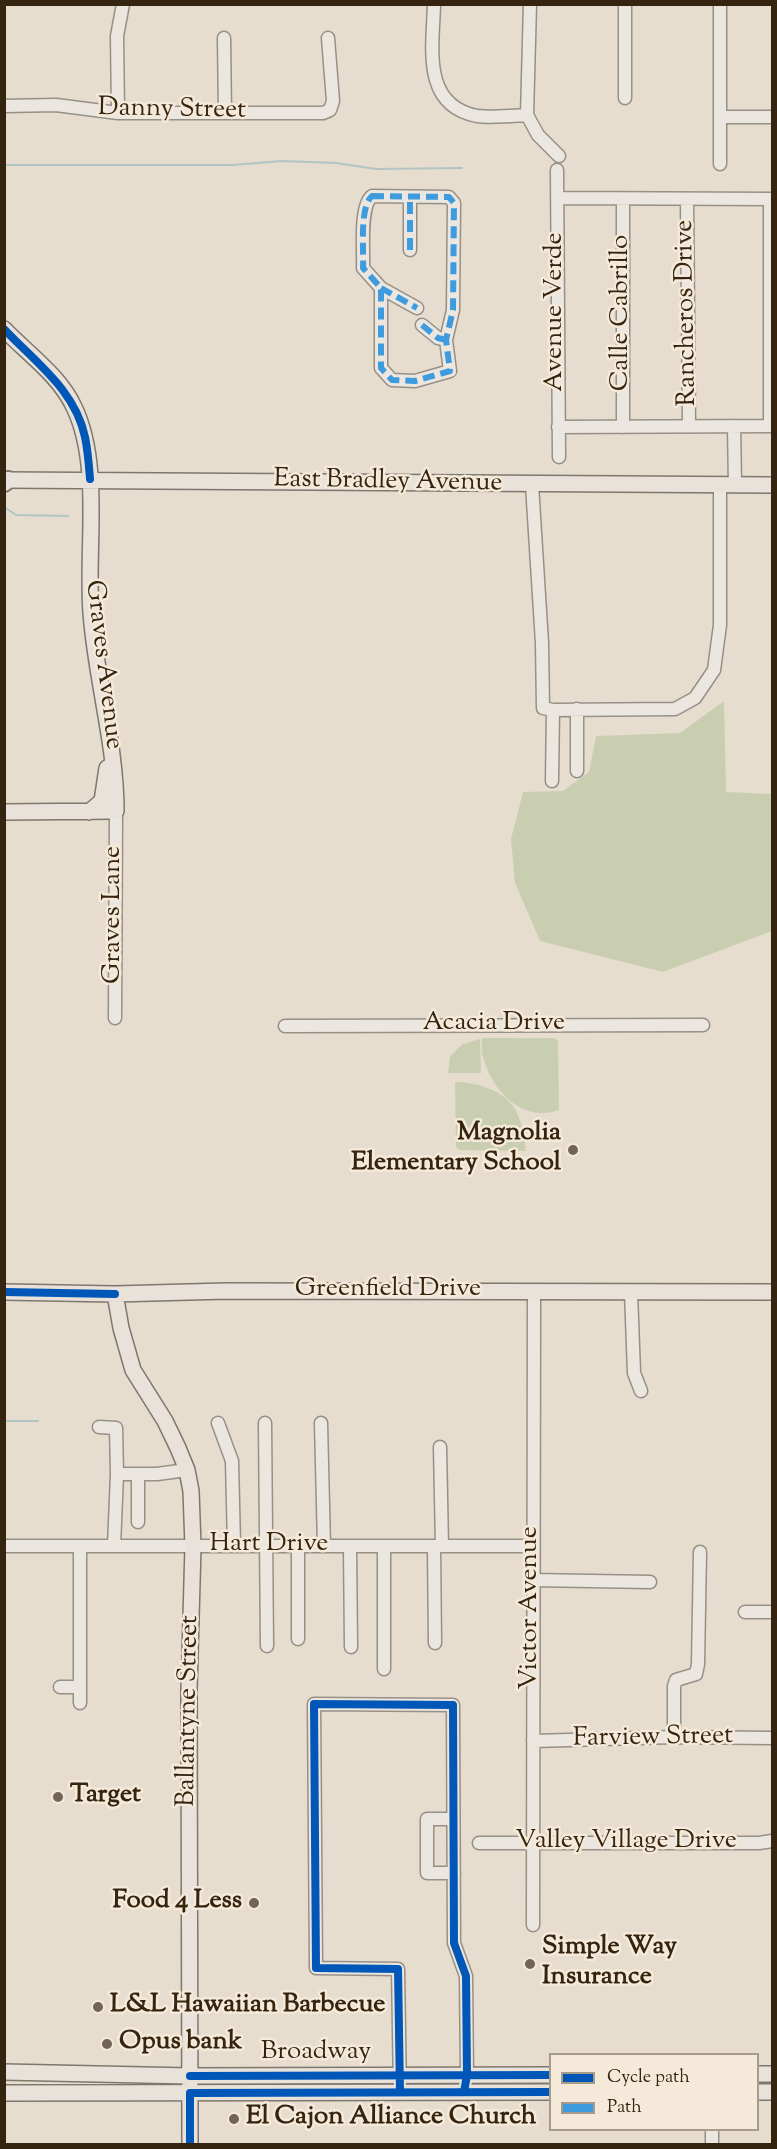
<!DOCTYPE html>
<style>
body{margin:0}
#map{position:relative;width:777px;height:2149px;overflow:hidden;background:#e6ddcf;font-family:"Sorts Mill Goudy",serif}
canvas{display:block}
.frame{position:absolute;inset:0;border:6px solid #352510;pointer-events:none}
.legend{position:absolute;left:549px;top:2053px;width:210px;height:78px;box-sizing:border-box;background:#f5ead9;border:2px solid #a89b89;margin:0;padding:8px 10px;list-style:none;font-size:18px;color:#352510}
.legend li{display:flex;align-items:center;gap:12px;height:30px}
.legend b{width:30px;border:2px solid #a89b89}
</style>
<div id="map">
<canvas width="777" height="2149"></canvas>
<div class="frame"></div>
<ul class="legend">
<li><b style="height:8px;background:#0057b8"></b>Cycle path</li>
<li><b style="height:8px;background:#3e9cde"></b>Path</li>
</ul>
</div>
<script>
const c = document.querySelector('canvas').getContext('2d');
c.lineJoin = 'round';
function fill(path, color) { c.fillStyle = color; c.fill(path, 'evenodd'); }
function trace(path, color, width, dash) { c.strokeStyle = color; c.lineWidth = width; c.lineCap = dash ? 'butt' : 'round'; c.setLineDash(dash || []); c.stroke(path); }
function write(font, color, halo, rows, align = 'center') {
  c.font = font + ' "Sorts Mill Goudy",serif'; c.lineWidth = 5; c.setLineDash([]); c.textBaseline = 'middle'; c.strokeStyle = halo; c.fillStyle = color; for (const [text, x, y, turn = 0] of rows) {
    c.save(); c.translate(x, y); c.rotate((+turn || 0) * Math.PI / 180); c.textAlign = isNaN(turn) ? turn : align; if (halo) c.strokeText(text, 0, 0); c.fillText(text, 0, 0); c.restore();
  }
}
const green = new Path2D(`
 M 724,701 L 726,792 L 772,794 L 772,931 L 663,972 L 540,941 L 515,883 L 511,839 L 523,792 L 563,791 L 589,772 L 596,736 L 680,733 Z
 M 482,1038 L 554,1038 L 558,1041 L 559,1110 C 522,1123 492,1091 483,1057 C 481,1051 482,1044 482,1038 Z
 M 480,1039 L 481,1073 L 448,1073 L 450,1056 L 463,1044 Z
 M 455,1082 C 473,1081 503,1090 513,1106 C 522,1119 524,1136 526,1151 L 459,1150 L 456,1147 Z`);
const stream = new Path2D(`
 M 4,165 L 232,165 L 282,161 L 336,163 L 376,169 L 462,168
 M 4,507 L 16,515 L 68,516
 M 4,1421 L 38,1421`);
const minor = new Path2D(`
 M 434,4 C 433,47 421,105 477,116 C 492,118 511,116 527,115
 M 530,4 L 527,115 L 538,135 L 559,156
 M 625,4 L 625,98
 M 720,4 L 720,164
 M 224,38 L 225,113
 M 4,106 L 56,105 L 118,113 L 323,113 L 330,110 L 333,101 L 328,38
 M 118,113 L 117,36 L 123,4
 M 720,117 L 772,117
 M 557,170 L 559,457
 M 372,196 L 449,197 L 454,203 L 453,310 L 446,340 L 450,371 L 415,381 L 392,380 L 381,368 L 381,288 L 363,268 C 364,251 359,207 372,196 Z
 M 557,198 L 772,199
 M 623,199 L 623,427
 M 687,199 L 689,426
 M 770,199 L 770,426
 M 410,250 L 410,197
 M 381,288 L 417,308
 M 422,325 L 438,338 L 446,340
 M 734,426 L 735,485
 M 558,427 L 772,426
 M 532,485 L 542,643 L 543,708 L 553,710 L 675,709 L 695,698 L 714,670 L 720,625 L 720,485
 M 577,709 L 577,771
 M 552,781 L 553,710
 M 115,1018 L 116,811
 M 285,1026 L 703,1025
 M 631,1292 L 634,1373 L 641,1391
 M 218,1423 L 232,1461 L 234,1546
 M 265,1423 L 267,1646
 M 321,1423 L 324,1546
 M 99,1427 L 116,1428 L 117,1474
 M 440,1447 L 442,1546
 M 138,1474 L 138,1522
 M 4,1546 L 533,1546
 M 114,1546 L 117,1474 L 157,1474 L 187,1470
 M 298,1546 L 298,1639
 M 350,1546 L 351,1647
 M 384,1546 L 384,1669
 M 434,1546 L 435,1643
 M 532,1580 L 650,1582
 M 745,1612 L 772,1612
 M 60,1687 L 80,1687
 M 80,1703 L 80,1546
 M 674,1737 L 674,1686 L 676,1680 L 696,1674 L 698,1664 L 700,1552
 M 533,1741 L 674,1737 L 772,1738
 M 453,1819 L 427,1819 L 427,1873 L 454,1873
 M 479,1843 L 759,1843 L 772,1841
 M 533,1925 L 534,1291
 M 400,2092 L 398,1969 L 316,1968 L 314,1704 L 453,1705 L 454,1943 L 466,1976 L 467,2075 L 464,2092
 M 712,2130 L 712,2144`);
const major = new Path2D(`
 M 4,329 C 28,354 59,375 74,407 C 102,465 86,549 91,613 C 96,680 116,744 116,811 L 4,812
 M 4,480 C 260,480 516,485 772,485
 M 89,812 L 102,801 L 107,768
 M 4,1292 L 115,1294 L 226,1291 L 772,1292
 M 115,1294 L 121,1328 L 133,1370 L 165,1421 L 178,1448 L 187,1470 L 191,1491 L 193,1546 L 189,1690 L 190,2144
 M 4,2072 L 190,2076 L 550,2075
 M 758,2074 L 772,2074
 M 758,2092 L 772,2092
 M 4,2093 L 550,2092`);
const highway = new Path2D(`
 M 4,483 L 8,480`);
const quiet = new Path2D(`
 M 372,196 L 449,197 L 454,203 L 453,310 L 446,340 L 450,371 L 415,381 L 392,380 L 381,368 L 381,288 L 363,268 C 364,251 359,207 372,196 Z
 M 410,250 L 410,197
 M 381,288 L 417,308
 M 422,325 L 438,338 L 446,340`);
const cycleway = new Path2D(`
 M 4,329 C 36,363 75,390 85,437 C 88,451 89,466 90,479
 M 4,1292 L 115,1294
 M 190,2076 L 550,2075
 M 400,2092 L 398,1969 L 316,1968 L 314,1704 L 453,1705 L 454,1943 L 466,1976 L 467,2075 L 464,2092
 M 190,2144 L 190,2093 L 550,2092`);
const markers = [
 [573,1150,6,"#736553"],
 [58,1797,6,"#736553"],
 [254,1903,6,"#736553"],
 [530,1964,6,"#736553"],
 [98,2007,6,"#736553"],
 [107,2044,6,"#736553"],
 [234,2119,6,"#736553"]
];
const streetNames = [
 ["Danny Street",172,111,1],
 ["Avenue Verde",557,312,-90],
 ["Calle Cabrillo",623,313,-90],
 ["Rancheros Drive",688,313,-91],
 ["East Bradley Avenue",388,483,1],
 ["Graves Avenue",102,665,83],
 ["Graves Lane",115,915,-90],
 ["Acacia Drive",494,1025],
 ["Greenfield Drive",388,1291],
 ["Hart Drive",269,1546],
 ["Victor Avenue",532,1608,-90],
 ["Ballantyne Street",190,1711,-89],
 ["Farview Street",653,1739,-1],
 ["Valley Village Drive",626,1843],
 ["Broadway",316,2054]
];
const poiNames = [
 ["Magnolia",561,1135,"right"],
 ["Elementary School",561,1165,"right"],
 ["Target",70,1797],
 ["Food 4 Less",242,1903,"right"],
 ["Simple Way",542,1949],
 ["Insurance",542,1979],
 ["L&L Hawaiian Barbecue",110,2007],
 ["Opus bank",119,2044],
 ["El Cajon Alliance Church",246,2119]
];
fill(green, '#caceb1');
trace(stream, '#b3c5c2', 2);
trace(minor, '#979086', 15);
trace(major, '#7e776d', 18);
trace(highway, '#7e776d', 20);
trace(minor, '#ebe6df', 12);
trace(major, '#e8e2da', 15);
trace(highway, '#e8e2da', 16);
trace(quiet, '#3e9cde', 6, [12, 6]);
trace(cycleway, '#0057b8', 8);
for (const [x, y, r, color] of markers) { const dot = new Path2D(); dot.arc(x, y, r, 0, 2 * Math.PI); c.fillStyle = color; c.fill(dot); trace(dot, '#f5ead9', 2); }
write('26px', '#352510', '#f5ead9', streetNames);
write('bold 26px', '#352510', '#f5ead9', poiNames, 'left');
</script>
